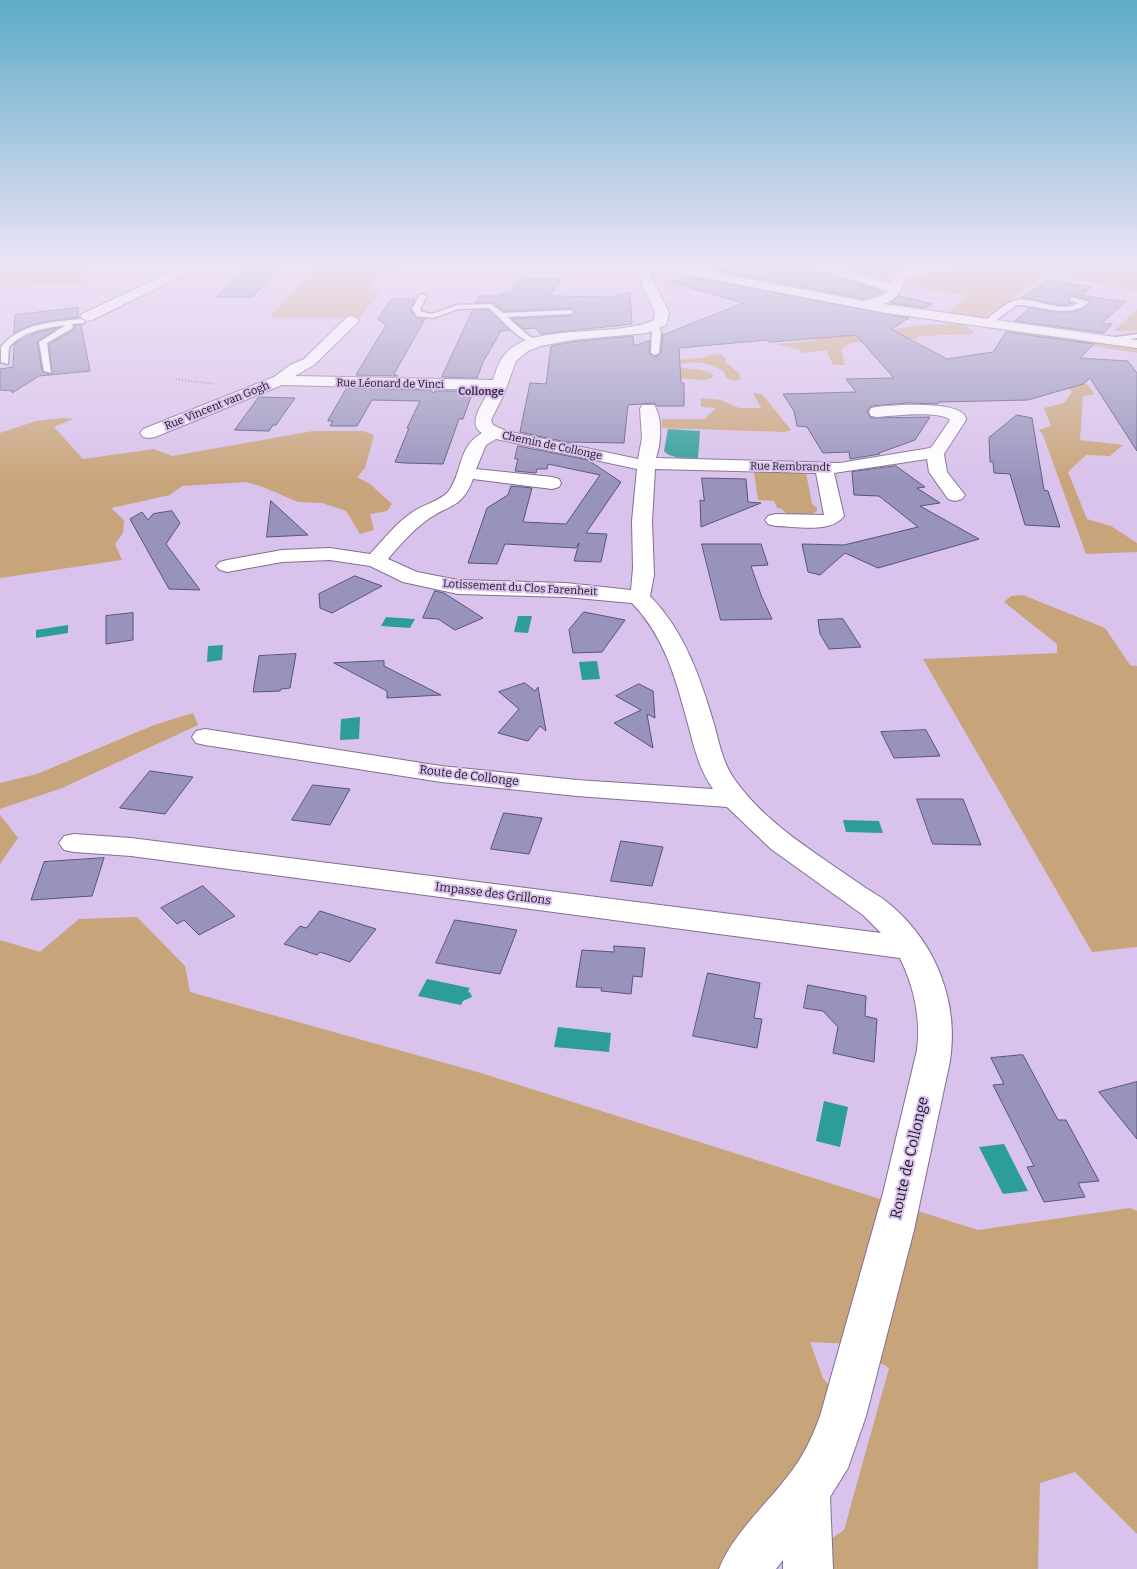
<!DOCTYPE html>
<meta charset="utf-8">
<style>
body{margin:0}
canvas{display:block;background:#d9c2eb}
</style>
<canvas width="1137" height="1569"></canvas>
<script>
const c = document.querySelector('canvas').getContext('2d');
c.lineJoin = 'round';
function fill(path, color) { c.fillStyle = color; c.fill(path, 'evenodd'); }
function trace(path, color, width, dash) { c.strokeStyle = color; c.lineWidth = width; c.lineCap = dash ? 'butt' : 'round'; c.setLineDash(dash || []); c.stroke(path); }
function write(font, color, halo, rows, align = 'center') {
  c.font = font + ' Bitter,serif'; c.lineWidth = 4; c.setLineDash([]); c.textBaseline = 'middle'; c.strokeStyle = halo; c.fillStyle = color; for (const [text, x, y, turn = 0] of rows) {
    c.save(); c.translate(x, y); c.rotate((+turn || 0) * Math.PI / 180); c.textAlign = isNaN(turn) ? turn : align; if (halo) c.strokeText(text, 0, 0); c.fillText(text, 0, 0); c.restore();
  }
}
const green = new Path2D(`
 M 46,264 L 90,264 L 84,284 L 0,286 L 0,266 Z
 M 295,264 L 403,264 L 394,276 L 377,276 L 368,291 L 380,292 L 360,318 L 270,318 L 279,306 L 315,270 L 290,269 Z
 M 829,264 L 944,264 C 928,267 897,266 887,281 L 882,282 Z
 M 974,264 L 1079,264 L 1137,268 L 1137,291 L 1048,274 L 980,320 L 945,315 L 968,296 L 909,286 L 909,280 L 915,275 Z
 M 1137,309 L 1137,331 L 1114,331 L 1136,310 Z
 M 962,324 L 974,332 L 973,334 L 919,336 L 917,339 L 852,343 L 841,349 L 845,365 L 833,365 L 826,350 L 801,353 L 800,350 L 775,344 L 816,341 L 813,339 L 924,325 Z
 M 1017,331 L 1137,348 L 1137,353 L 1017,334 L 1014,332 Z
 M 712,354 L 722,355 L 726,359 L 725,362 L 739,373 L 741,378 L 739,380 L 734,381 L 725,377 L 724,372 C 705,361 692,360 671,366 C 686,370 699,366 713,375 L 712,378 L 703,380 L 657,377 L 672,361 L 706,357 Z
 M 1075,369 L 1095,394 L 1083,396 L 1080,440 L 1123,445 L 1110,456 L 1086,455 L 1068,472 L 1087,519 L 1111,526 L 1137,543 L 1137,552 L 1086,554 L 1043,435 L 1039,430 L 1051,426 L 1044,408 L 1064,403 L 1072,392 L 1064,379 Z
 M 753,393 L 762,394 L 791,430 L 785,432 L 662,428 L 662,419 L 704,419 L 716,408 L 701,407 L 701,398 L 721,400 L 739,408 L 761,408 Z
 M 63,418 L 73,419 L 54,427 L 83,459 L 154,449 L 172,456 L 313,431 L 363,431 L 374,435 L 365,468 L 357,477 L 370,484 L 392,504 L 387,511 L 370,514 L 374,530 L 360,534 L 346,511 L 322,503 L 298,502 L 263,487 L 246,482 L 182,486 L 170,495 L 111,508 L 124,520 L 123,533 L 115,544 L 122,560 L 0,578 L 0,433 L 36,421 Z
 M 754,472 L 806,473 L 812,504 L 817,508 L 817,511 C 810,516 795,518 788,514 C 783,511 783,508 777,508 L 774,501 L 758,500 Z
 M 1023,595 L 1105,628 L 1130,665 L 1137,666 L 1137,947 L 1092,952 L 923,659 L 1057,653 L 1057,644 L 1004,602 L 1011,596 Z
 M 193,713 L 198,725 L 62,788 L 0,809 L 0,783 L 37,774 L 154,725 Z
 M 0,815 L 18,838 L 0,864 Z
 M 137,917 L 185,966 L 190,992 L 481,1073 L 978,1230 L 1130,1208 L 1137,1211 L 1137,1534 L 1075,1472 L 1040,1483 L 1038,1569 L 793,1569 L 794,1564 L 844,1530 L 889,1368 L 850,1344 L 810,1342 L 823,1378 L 834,1392 L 814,1439 L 797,1466 L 719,1569 L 0,1569 L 0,940 L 40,952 L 79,919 Z`);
const water = new Path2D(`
 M 668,429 L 700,431 L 698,458 C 687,457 672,460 664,451 Z
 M 518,616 L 532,616 L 528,633 L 514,632 Z
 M 386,617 L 415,619 L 410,628 L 381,626 Z
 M 68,625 L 68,633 L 36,638 L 36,630 Z
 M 223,645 L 222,660 L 207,662 L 208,646 Z
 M 597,661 L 600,679 L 582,680 L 579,662 Z
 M 360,717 L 359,739 L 340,740 L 341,719 Z
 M 843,820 L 879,821 L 883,833 L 846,832 Z
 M 427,979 L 470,988 L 468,991 L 471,994 L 472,997 L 463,1001 L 461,1005 L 418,996 Z
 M 558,1027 L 611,1033 L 609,1052 L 554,1047 Z
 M 824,1101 L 848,1107 L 840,1147 L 816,1141 Z
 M 1004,1144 L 1028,1191 L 1003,1194 L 979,1147 Z`);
const building = new Path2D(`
 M 250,264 L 282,264 L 253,297 L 217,297 Z
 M 742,264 L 783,264 L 784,272 L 807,267 L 884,292 L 864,299 L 716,270 Z
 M 690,277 L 909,318 L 891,329 L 947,359 L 993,352 L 1006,332 L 1094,344 L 1080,358 L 1128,361 L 1137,373 L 1137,451 L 1090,378 L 1083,384 L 1028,400 L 939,402 L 938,404 L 908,403 L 871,406 L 867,411 L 871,418 L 930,417 L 915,440 L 879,453 L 880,454 L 850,459 L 849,452 L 823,453 L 807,427 L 797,426 L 794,411 L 783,394 L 856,392 L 846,379 L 894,378 L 856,335 L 771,342 L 767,340 L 679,348 L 681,383 L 684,383 L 684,406 L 657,406 L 654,403 L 628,405 L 624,443 L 566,442 L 520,432 L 530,383 L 546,384 L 551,346 L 572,342 L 633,336 L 634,346 L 650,340 L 649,353 L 656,357 L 661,353 L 663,335 L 743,303 L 670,282 Z
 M 521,278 L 561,280 L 550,296 L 612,297 L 630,292 L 632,324 L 541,334 L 535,328 L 524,329 L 512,319 L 570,316 L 576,311 L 570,308 L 504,311 L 491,302 L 476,303 L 479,296 L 501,296 L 502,293 L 509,293 Z
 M 1048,280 L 1092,287 L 1081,295 L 1125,302 L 1102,323 L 1112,324 L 1104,333 L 1015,321 L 1030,308 L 1054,312 L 1073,312 L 1082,309 L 1091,302 L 1090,300 L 1072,295 L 1069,297 L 1069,301 L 1073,303 L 1062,305 L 1022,298 Z
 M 900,296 L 932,304 L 925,308 L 890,303 Z
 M 395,299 L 415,299 L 410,310 L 417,318 L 425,319 L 394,374 L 398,376 L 356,375 L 386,325 L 378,319 L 390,301 Z
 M 78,308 L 78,317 L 37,323 L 14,333 L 15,315 Z
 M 473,310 L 488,310 L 510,330 L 501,331 L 483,362 L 477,378 L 442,377 Z
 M 81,325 L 90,371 L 39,376 L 12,393 L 13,391 L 0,390 L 0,369 L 13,367 L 14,345 L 16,343 L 36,333 L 57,328 L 37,342 L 42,371 L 52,375 L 49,344 L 74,330 L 74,326 Z
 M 347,388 L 430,390 L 434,393 L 435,391 L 473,391 L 463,419 L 459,419 L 443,464 L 405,463 L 395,462 L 409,428 L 407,428 L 420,401 L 372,400 L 357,426 L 330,426 L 333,421 L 328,421 Z
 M 259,397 L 295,398 L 276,425 L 273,425 L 269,431 L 235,430 Z
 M 1017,415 L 1032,418 L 1044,490 L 1048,491 L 1060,527 L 1025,525 L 1010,474 L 994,473 L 993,462 L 990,462 L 989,438 Z
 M 518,446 L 588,460 L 621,482 L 586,533 L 607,534 L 601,562 L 574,561 L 579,543 L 576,548 L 505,544 L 497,564 L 468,563 L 487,508 L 508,495 L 511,486 L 532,488 L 523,522 L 566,524 L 600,475 L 548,464 L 547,469 L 537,469 L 536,473 L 515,471 L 518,459 L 515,459 Z
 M 896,466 L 925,487 L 917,488 L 940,503 L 920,506 L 979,539 L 878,568 L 845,553 L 820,575 L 808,572 L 802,544 L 844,545 L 918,527 L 879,496 L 854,495 L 852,472 Z
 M 702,478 L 746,479 L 748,502 L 761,503 L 701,527 L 700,500 L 704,501 Z
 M 271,501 L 308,535 L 267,537 Z
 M 172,511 L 180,523 L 166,544 L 200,590 L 169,589 L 130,519 L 142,512 L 148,520 L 153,514 Z
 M 702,544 L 761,544 L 768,565 L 751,566 L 761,595 L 772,619 L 721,620 Z
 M 355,576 L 382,586 L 332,613 L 320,608 L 319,594 Z
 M 435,591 L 444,593 L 483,618 L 455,630 L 438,619 L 423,618 Z
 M 584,612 L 625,620 L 602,652 L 573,653 L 569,630 Z
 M 133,613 L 133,640 L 106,644 L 106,616 Z
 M 843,619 L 861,647 L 829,649 L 820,634 L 818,620 Z
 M 296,654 L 290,688 L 281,689 L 280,691 L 253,692 L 259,656 Z
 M 384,661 L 384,666 L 441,695 L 387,698 L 387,691 L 334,663 Z
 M 525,683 L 535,691 L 538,687 L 546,731 L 540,726 L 528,741 L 498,733 L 519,709 L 499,692 Z
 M 639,684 L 653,691 L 655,718 L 647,714 L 653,748 L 614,723 L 641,710 L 616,696 Z
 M 926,730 L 940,756 L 894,758 L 881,732 Z
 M 150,771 L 193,777 L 165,814 L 120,808 Z
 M 313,785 L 350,789 L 330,825 L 292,820 Z
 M 917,799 L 963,799 L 981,845 L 933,844 Z
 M 504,813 L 542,818 L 529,854 L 491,849 Z
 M 621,841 L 663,847 L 652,886 L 611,881 Z
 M 104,858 L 92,896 L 31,900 L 44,862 Z
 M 203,886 L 235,916 L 199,935 L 184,920 L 177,924 L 161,908 Z
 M 320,911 L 376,929 L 350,962 L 320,952 L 317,955 L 284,944 L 300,926 L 306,928 Z
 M 455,920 L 517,930 L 500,974 L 436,963 Z
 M 614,946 L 645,948 L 642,977 L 633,976 L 631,994 L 601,991 L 602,988 L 576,987 L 582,950 L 614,952 Z
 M 708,973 L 760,983 L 754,1018 L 762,1019 L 757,1048 L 693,1036 Z
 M 808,985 L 866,996 L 865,1016 L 877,1019 L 874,1062 L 833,1053 L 838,1027 L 823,1011 L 804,1008 Z
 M 1023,1055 L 1058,1120 L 1066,1120 L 1099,1181 L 1078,1183 L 1085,1197 L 1044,1202 L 1027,1167 L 1034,1166 L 993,1085 L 1004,1084 L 991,1058 Z
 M 1137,1082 L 1137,1139 L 1099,1092 Z`);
const path = new Path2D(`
 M 176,379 L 215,384`);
const lane = new Path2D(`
 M 420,294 L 427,296 L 420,309 L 422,312 L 432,314 L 457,305 L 491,304 L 503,313 L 570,310 L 574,312 L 570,314 L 507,317 L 529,336 L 540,341 L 540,345 C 524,346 501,319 489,308 L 458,309 L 433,318 L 417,316 L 412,309 Z
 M 1071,297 L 1089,302 C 1069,320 1040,305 1017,305 L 988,326 L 981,324 C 989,317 1003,305 1013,301 C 1033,294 1057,315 1079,303 L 1071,301 Z
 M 81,319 L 85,321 L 84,323 L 72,324 L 73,328 L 47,343 L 51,373 L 44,371 L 39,342 L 66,325 C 45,328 24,331 9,347 L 8,364 L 1,362 L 1,347 C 20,323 53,322 81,319 Z
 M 652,324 L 658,324 L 661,332 L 659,353 L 655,355 L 651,353 Z
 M 1137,334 L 1137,338 L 1110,342 L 1106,340 L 1110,338 Z`);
const street = new Path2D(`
 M 187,264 L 202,264 L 200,267 L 92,320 L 87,321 L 80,317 L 82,314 Z
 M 632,264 L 673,264 L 864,301 L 881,296 L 889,291 L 809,267 L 807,264 L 825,264 L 891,283 L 897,272 L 940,264 L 963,264 L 961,267 L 905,278 C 901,292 898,299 883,304 L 1137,340 L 1137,348 L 886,313 L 684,274 L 665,271 L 651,272 L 650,275 L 669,313 L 666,325 L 647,333 L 572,340 L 541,346 L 528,351 L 516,361 L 504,394 L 491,420 L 493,425 L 506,431 L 638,459 L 642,438 L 640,409 L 642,405 L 654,405 C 663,418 661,444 656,458 L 840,463 L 930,448 L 933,445 L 950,420 C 940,410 892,416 877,417 L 871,416 L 869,412 L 871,408 C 886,405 966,399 966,420 L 944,454 L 947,472 L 965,495 L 962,499 L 955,501 L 948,499 L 929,472 L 927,459 L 834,473 L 844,516 C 831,534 795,526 775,526 L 768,524 L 765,520 L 768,516 L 775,514 L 824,515 L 816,473 L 655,469 L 652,521 L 654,575 L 650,596 C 685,632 700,677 714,724 C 719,742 723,764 735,780 C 766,824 816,853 860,884 C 871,892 884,898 894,908 C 937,946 959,1004 950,1061 L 914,1230 L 866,1416 L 848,1468 L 830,1497 L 833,1569 L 783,1569 L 783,1560 L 776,1569 L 719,1569 C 733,1534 764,1507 787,1477 C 802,1459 812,1438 820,1416 L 883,1193 L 917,1050 C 921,1018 914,987 900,958 L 131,856 L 74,852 L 64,850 L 59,843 L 64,836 L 74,834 L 131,838 L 881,933 L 863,915 L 771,849 L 727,807 L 577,796 L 441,782 L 205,745 L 196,743 L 192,737 L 196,731 L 205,729 L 441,766 L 577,780 L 713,789 C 699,769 694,747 688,724 C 676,680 665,637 632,603 L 566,597 L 458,594 L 403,582 L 370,566 L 330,560 L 282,562 L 227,572 L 220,570 L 216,566 L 220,562 L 227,560 L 282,550 L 330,548 L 370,554 C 384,539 397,522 414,511 C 425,504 440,501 448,492 C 463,473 457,447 482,433 C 466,424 484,402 489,390 L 282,385 L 155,437 L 149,438 L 143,437 L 140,433 L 143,429 L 274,377 L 290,365 L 304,359 L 347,317 L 352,316 L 359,320 L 357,323 L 314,365 L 295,376 L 493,380 C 496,371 499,360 506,353 C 534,322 618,338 654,320 L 655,313 L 638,275 L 639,271 L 633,269 ZM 496,439 L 637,469 L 632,521 L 633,568 L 631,590 L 566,583 L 458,580 L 417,572 L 388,559 C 400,545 412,531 427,520 C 449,504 462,509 473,479 L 552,489 L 559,487 L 561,483 L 559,479 L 552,477 L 476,469 L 486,445 Z`);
const farStreetnames = [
 ["Rue Léonard de Vinci",390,384,1],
 ["Rue Vincent van Gogh",217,406,-22],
 ["Chemin de Collonge",552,446,12],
 ["Rue Rembrandt",790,467,1],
 ["Lotissement du Clos Farenheit",520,588,3]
];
const farNeighbourhoodnames = [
 ["Collonge",481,392]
];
const streetNames = [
 ["Route de Collonge",469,776,7],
 ["Impasse des Grillons",493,894,7]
];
const nearStreetnames = [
 ["Route de Collonge",910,1158,-77]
];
fill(green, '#c8a47a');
fill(water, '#2d9d98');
fill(building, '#9893bc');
trace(building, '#585378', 1);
trace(lane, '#846e93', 3);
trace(street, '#846e93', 2);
trace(path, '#9684a4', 2, [1, 2]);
fill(lane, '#fff');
fill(street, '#fff');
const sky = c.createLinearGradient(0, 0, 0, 483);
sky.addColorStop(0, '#5dabc8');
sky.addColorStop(0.55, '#eee4f6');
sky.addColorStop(1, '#eee4f600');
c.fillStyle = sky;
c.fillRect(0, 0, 1137, 483);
write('11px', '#201726', '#d9c2eb', farStreetnames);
write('bold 11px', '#463254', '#d9c2eb', farNeighbourhoodnames);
write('12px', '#201726', '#d9c2eb', streetNames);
write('15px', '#201726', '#d9c2eb', nearStreetnames);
</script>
